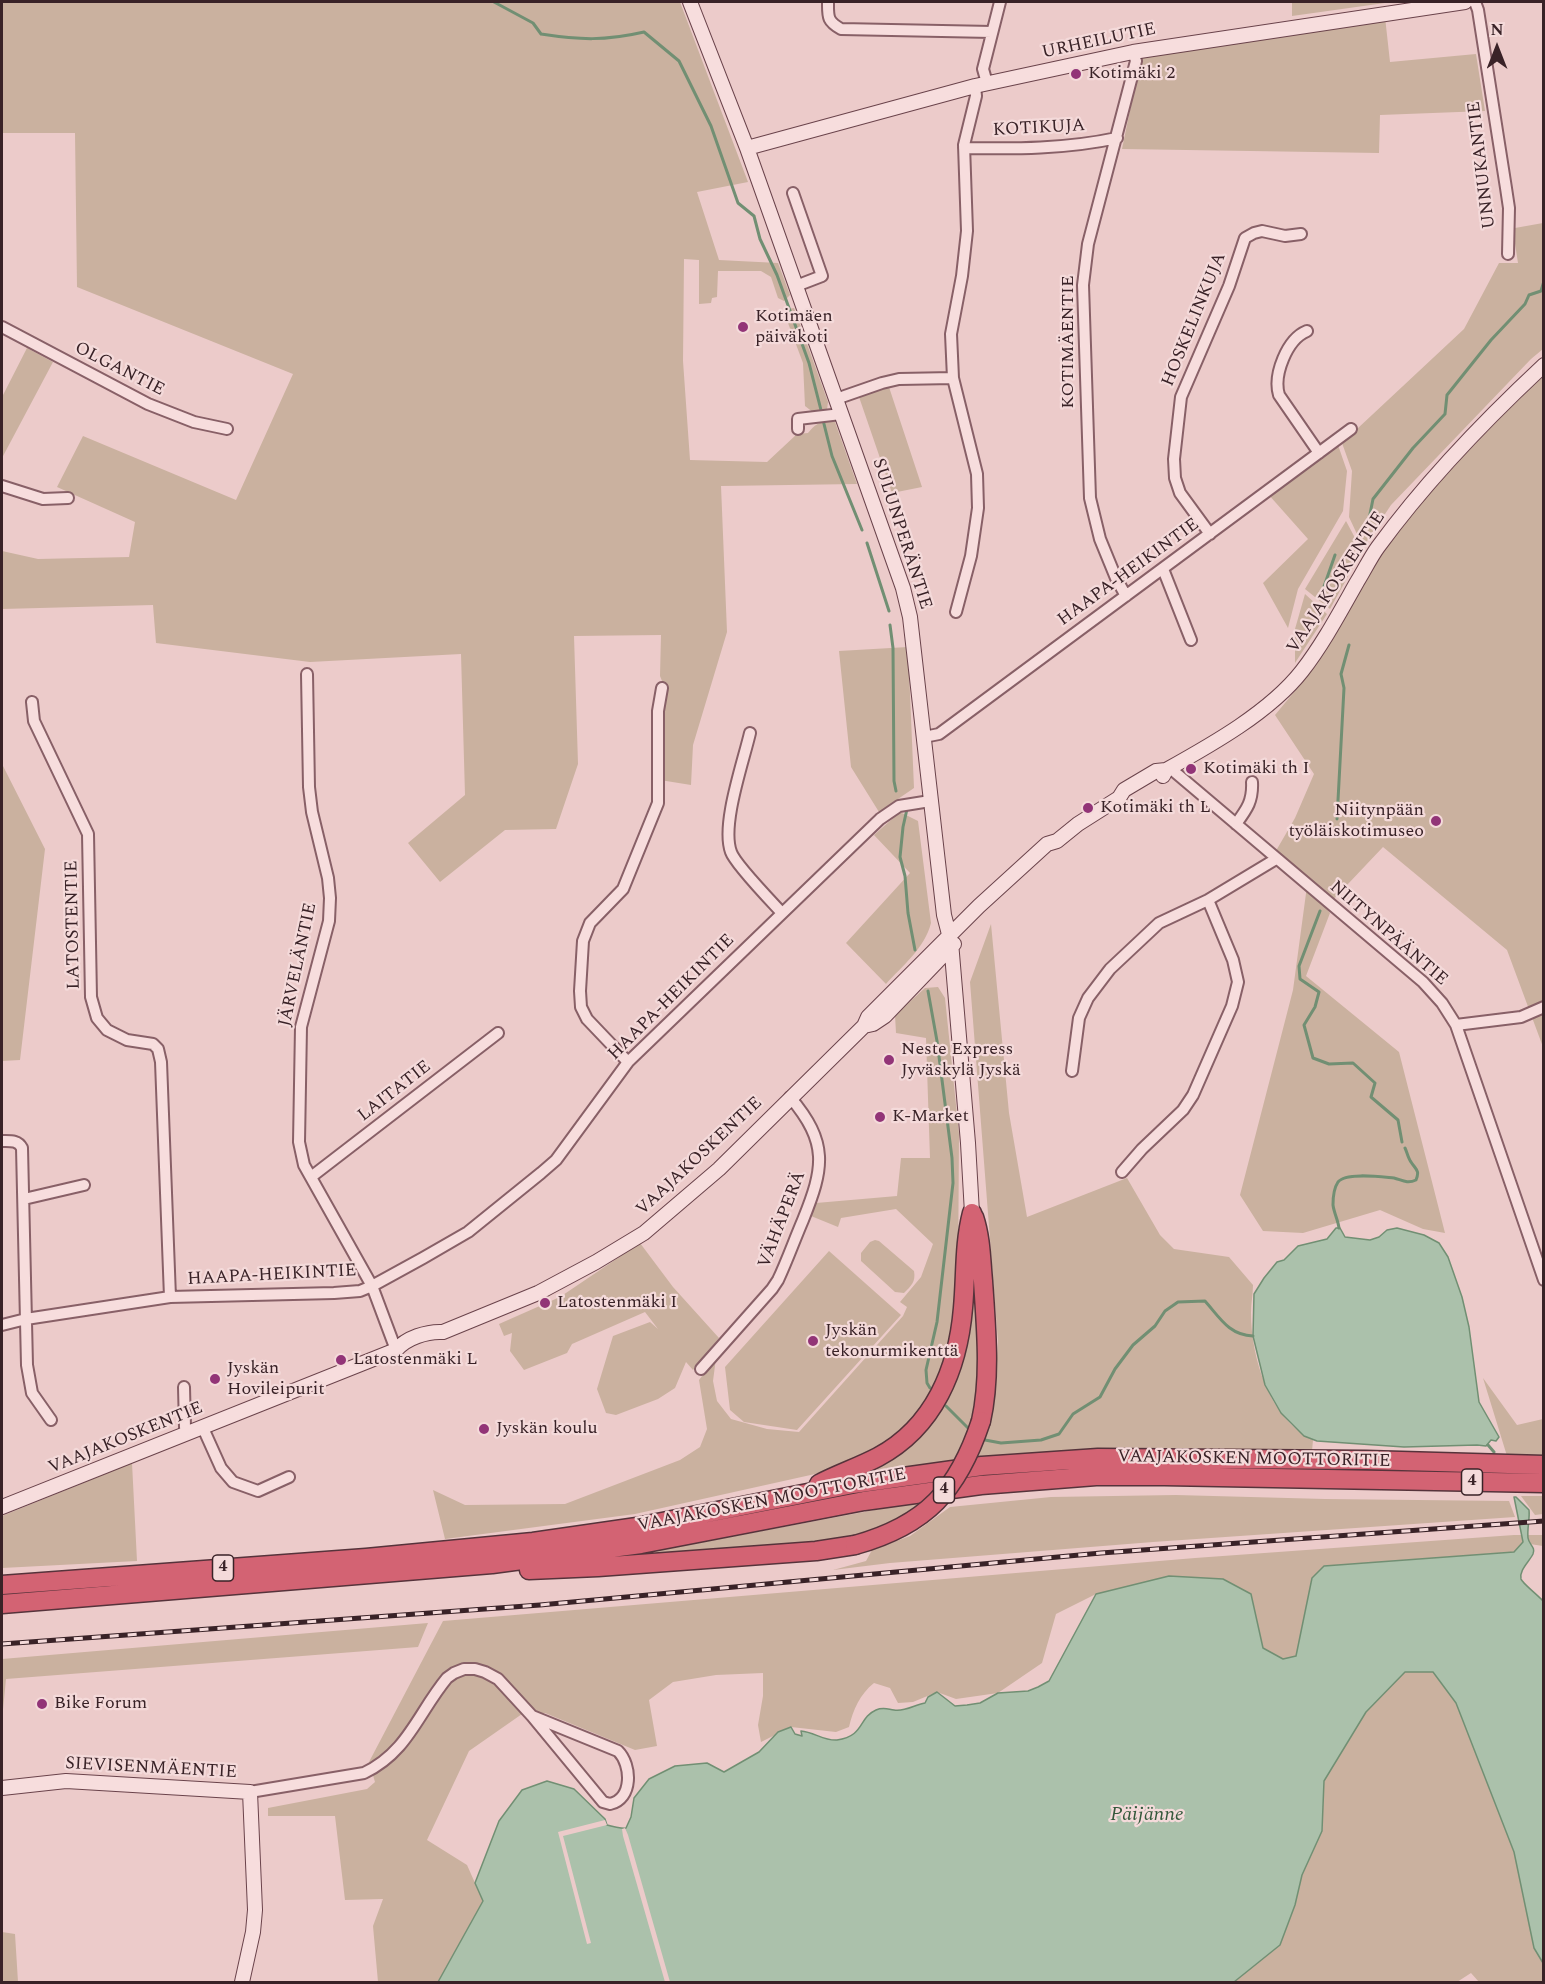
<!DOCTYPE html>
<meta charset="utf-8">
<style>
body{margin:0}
#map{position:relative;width:1545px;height:1984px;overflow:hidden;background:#eccbca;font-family:Spectral,serif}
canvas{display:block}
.frame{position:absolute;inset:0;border:3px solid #392227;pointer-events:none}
.north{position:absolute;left:1467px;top:18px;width:60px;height:60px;-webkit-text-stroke:4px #f4dada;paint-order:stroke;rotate:0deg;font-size:16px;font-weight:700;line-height:24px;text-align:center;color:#392227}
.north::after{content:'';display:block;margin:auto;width:21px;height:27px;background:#392227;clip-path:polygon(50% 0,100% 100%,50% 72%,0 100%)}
</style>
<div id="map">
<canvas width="1545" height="1984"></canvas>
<div class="frame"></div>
<div class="north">N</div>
</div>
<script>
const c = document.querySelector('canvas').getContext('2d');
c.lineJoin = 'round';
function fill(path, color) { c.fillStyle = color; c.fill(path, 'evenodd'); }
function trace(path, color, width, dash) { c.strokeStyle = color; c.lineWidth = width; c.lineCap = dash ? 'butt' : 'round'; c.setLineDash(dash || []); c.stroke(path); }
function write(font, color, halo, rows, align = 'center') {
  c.font = font + ' Spectral,serif'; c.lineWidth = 4.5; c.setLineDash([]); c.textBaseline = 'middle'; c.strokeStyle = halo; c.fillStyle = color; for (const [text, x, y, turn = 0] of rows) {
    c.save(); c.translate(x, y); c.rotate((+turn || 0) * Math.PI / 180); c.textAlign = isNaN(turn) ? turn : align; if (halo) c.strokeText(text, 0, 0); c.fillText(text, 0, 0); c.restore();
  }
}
const green = new Path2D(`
 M 2,2 L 680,2 L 748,182 L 697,192 L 719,260 L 778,263 L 790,295 L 784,301 L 778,298 L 771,277 L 761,271 L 718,271 L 717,297 L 712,298 L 711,303 L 699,304 L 699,260 L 684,259 L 683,361 L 690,460 L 767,462 L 797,434 L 808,433 C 816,423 822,420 835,422 L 857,484 L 721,486 L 727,632 L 693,745 L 691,785 L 660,780 L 664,686 L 660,676 L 661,635 L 574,636 L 578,764 L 556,829 L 505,830 L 440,882 L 408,843 L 465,795 L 461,654 L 310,662 L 156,643 L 153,605 L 2,609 L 2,551 L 38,559 L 129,557 L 135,522 L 57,487 L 83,436 L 236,500 L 293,374 L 77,287 L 75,133 L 2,133 Z
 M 1292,2 L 1392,2 L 1292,16 Z
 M 1385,17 L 1390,62 L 1476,54 L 1485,111 L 1380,115 L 1379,153 L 1122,149 L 1142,52 Z
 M 1543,223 L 1543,349 L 1531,359 L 1391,505 L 1363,547 L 1349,517 L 1352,471 L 1342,443 L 1464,329 L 1499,263 L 1518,263 L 1513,231 L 1515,228 Z
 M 794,308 L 828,402 L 827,410 L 814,413 L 805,406 L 803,363 L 785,315 L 788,309 Z
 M 27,348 L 53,362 L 2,458 L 2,397 Z
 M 1543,373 L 1543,1047 L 1507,950 L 1383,847 L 1330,903 L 1273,856 L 1295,818 L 1314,774 L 1275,715 L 1309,674 L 1382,553 L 1426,495 Z
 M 888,384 L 922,487 L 892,493 L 858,394 Z
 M 1338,445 L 1347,471 L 1343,511 L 1298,589 L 1288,628 L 1263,583 L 1308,539 L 1268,494 Z
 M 1346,521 L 1362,551 L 1330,609 L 1305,589 Z
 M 1305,594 L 1327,614 L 1295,663 L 1295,629 Z
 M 908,647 L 914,788 L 879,812 L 851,767 L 839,651 Z
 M 2,764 L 45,849 L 20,1060 L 2,1061 Z
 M 900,812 L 918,821 L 931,923 C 925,948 902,966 886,984 L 846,943 L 910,873 L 874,835 Z
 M 1307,886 L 1330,913 L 1306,976 L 1399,1052 L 1445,1233 L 1423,1229 L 1380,1210 L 1303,1233 L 1263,1231 L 1240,1195 L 1293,990 Z
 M 991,924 L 1009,1113 L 1027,1217 L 1127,1178 L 1160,1235 L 1174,1249 L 1229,1257 L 1253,1285 C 1253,1294 1251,1303 1251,1313 C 1251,1357 1269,1419 1313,1440 L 1312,1451 L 1098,1450 L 1009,1454 L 856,1476 L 941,1403 L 972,1234 L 989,1409 L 994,1403 L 998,1342 L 970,982 Z
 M 938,987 L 945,998 L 959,1134 L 958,1285 L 949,1351 L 936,1384 L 919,1413 L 878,1448 L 849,1463 L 815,1474 L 635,1514 L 445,1539 L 433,1490 L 465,1505 L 565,1504 L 680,1460 L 700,1447 L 707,1429 L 699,1380 L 716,1358 L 713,1381 L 717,1401 L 731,1419 L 767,1429 L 799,1432 L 903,1316 L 907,1307 L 900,1302 L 921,1277 L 933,1244 L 896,1209 L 841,1218 L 838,1227 L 811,1216 L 816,1203 L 897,1196 L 901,1158 L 930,1158 L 926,1038 L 896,1033 L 895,1015 L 925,988 Z
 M 875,1240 L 879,1241 L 914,1271 C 916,1282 911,1286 904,1293 L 895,1292 L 861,1261 L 861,1253 L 870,1242 Z
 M 640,1243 L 673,1287 L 719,1338 L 693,1370 L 686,1362 L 675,1388 L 658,1399 L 616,1415 L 606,1413 L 597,1389 L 613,1336 L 650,1322 L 658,1329 L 645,1312 L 572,1344 L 567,1353 L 524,1370 L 510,1351 L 512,1333 L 504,1336 L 499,1324 L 560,1297 Z
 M 829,1251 L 901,1315 L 797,1430 L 744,1422 L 730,1410 L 725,1367 Z
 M 1483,1378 L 1517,1425 L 1543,1419 L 1543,1456 L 1507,1456 Z
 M 132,1463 L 137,1561 L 2,1568 L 2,1516 Z
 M 1176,1495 L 1325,1499 L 1509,1501 L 1515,1517 L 1153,1542 L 890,1563 L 833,1570 L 866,1561 L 872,1550 L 910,1536 L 950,1507 L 1051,1497 Z
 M 1521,1496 L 1543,1496 L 1543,1514 L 1535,1515 Z
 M 928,1500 L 892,1525 L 845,1539 L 775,1548 L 623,1557 Z
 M 1514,1535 L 1543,1535 L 1543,1546 L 1523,1543 L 1514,1552 L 1324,1566 L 1312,1578 L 1296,1656 L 1283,1659 L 1263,1648 L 1251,1594 L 1096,1594 L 1056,1614 L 1042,1663 L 998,1693 L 956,1699 L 937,1692 L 913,1702 L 898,1703 L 890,1688 L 874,1683 C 860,1694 853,1710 849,1727 L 836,1732 L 791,1727 L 761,1742 L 758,1725 L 763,1696 L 763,1673 L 716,1675 L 673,1682 L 649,1700 L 657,1746 L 635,1750 L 545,1713 L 522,1714 L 469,1751 L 427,1840 L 467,1865 L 483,1901 L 438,1982 L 378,1982 L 373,1926 L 383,1899 L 345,1900 L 335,1816 L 268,1816 L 268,1808 L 367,1789 L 375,1782 L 369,1762 L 443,1621 L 1195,1558 Z
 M 428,1623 L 418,1647 L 6,1679 L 2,1720 L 2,1659 Z
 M 1405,1672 L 1433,1672 L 1456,1703 L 1514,1852 L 1534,1948 L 1543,1961 L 1543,1982 L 1479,1982 L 1471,1973 L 1457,1982 L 1234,1982 L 1280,1945 L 1295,1905 L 1302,1875 L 1322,1831 L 1324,1781 L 1366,1712 Z
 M 2,1932 L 15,1934 L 18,1982 L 2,1982 Z`);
const water = new Path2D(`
 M 1336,1228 L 1340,1228 L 1345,1237 L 1370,1240 L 1379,1237 L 1387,1230 L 1397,1228 L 1424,1235 L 1439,1243 L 1448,1257 L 1462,1297 L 1469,1327 L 1479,1402 L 1499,1437 L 1496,1441 L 1491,1440 L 1486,1446 L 1477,1445 L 1404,1447 L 1317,1441 L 1304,1436 L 1281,1413 L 1265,1385 L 1253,1336 L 1254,1294 L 1264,1278 L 1277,1262 L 1284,1260 L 1298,1246 L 1327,1239 Z
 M 1514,1497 L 1516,1497 L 1529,1510 C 1530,1519 1527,1528 1528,1538 C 1529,1545 1536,1547 1533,1554 C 1529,1562 1519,1570 1521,1579 C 1522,1583 1539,1596 1544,1602 L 1543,1963 L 1534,1948 L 1514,1852 L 1456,1703 L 1433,1672 L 1405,1672 L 1366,1712 L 1324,1781 L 1322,1831 L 1302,1875 L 1295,1905 L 1280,1945 L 1234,1982 L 438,1982 L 483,1901 L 475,1883 L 499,1821 L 522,1790 L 547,1781 L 574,1789 L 605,1819 L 607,1825 C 610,1826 623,1829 626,1828 L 631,1817 L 634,1798 L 649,1779 L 675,1766 L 707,1763 L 724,1772 L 759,1752 L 778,1732 L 791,1727 L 795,1734 L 802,1736 L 801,1731 C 814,1732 824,1741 837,1740 C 865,1736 858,1718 876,1710 C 883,1707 887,1709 894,1710 C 905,1712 914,1705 925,1703 L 928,1697 L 937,1692 L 955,1706 L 967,1705 L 980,1703 L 998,1693 L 1028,1691 L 1038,1687 L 1049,1681 L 1096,1594 L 1169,1576 L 1223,1579 L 1251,1594 L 1263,1648 L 1283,1659 L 1296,1656 L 1312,1578 L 1324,1566 L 1514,1552 L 1523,1542 Z`);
const pier = new Path2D(`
 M 605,1820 L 607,1825 L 563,1836 L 591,1943 L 587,1944 L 558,1832 Z
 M 625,1828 L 628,1835 L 670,1982 L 665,1982 L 623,1836 L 622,1829 Z`);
const stream = new Path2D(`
 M 494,2 L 533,23 L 541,34 C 580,40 605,41 644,32 L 679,61 L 711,126 L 738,203 L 754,216 L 760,239 L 777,275 L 809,363 L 822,414
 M 823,420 L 832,456 L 862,530
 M 1369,519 L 1373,499 L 1413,448 L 1445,414 L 1447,395 L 1491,340 L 1525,304 L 1529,295 L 1541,291 L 1544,281
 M 867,543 L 889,611
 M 1321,595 L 1335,555
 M 890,625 L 893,648 L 894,781 L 896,791
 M 907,809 L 903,827 L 900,857 L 905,876 L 908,913 L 915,950
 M 1337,819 L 1344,688 L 1341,674 L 1349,645
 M 1320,911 L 1299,966 L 1300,979 L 1319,992 L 1315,1007 L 1304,1025 L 1313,1058 L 1329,1064 L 1353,1063 L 1375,1083 L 1371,1097 L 1398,1120 L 1402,1142
 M 928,991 L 937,1041 L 952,1158 L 953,1183 L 937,1322 L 926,1370 L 927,1383 L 930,1388
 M 1339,1228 C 1338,1220 1334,1213 1333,1205 C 1333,1198 1334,1188 1338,1182 C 1346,1172 1382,1177 1394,1178 C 1402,1180 1407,1184 1416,1180 C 1420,1170 1416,1170 1411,1162 C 1408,1158 1407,1152 1405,1148
 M 946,1406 L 968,1428
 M 985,1440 L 1001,1443 L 1041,1440 L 1059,1434 L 1073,1414 L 1100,1397 L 1115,1369 L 1133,1345 L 1155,1326 L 1165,1311 L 1178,1302 L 1205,1301 C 1220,1318 1229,1335 1253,1336
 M 1488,1445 L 1494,1452`);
const street = new Path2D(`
 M 828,2 C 828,17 827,21 841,29 L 992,32
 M 1475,2 L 1478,10 L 1506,188 L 1509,208 L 1508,254
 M 987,83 L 983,69 L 1000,2
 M 964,148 C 1015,149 1066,149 1117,138
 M 793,193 L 822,276 L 796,286
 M 2,327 L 148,404 L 194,422 L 227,429
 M 1307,331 C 1287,339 1273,375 1279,395 L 1319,453
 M 836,399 L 882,383 L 899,379 L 953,378
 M 798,429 L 798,419 L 841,414
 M 2,486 L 43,499 L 68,498
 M 1210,534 L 1180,493 L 1175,478 L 1174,459 L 1181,397 L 1229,286 L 1245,238 L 1254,233 L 1262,231 L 1285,236 L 1301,234
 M 1163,569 L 1191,640
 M 1126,596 L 1116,578 L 1100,539 L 1090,498 L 1083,285 L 1088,244 L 1136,61 L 1133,52
 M 956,612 L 971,556 L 978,508 L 977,474 L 953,378 L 951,334 L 962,276 L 967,231 L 964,145 L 976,96 L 975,86
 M 307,674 L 309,787 L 312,812 L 328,878 L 330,898 L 329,921 L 301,1027 L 299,1142 L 304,1165 L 372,1286 L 396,1350
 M 32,702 L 34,721 L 88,834 L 91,997 L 97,1018 L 107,1030 L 127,1040 L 153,1044 L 158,1049 L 161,1062 L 170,1297
 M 750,733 C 743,763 721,825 731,852 C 735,864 771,901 782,913
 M 924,737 L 939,734 L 1351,429
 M 1170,768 L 1423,982 L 1442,1003 L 1456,1025 L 1544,1280
 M 1236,824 C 1247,809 1253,801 1252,782
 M 1456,1025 L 1521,1017 L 1544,1007
 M 628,1062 L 587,1019 L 581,1007 L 580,991 L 583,941 L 590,923 L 623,889 L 658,803 L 658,711 L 662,688
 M 1072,1071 L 1079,1018 L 1088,998 L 1110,969 L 1159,923 L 1208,900 L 1276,859
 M 2,1141 C 10,1141 18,1140 22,1148 L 27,1365 L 32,1393 L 51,1420
 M 1122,1172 L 1142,1149 L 1183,1110 L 1193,1095 L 1232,1006 L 1238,982 L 1233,960 L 1208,900
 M 311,1177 L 498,1033
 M 24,1199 L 84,1185
 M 2,1325 L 26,1319 L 170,1297 L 334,1293 L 360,1291 L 372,1286 L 423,1258 L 468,1232 L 541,1173 L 556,1160 L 628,1062 L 880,819 L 899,806 L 930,801
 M 701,1369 L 772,1289 L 778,1280 C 787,1261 794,1241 803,1220 C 824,1168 829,1143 790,1097
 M 184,1387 L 185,1427 L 188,1433
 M 203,1428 L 221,1468 L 233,1482 L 258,1491 L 289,1477
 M 250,1792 L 364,1773 C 408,1752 418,1713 447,1678 L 454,1673 L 464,1669 L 475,1669 L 485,1672 L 498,1679 L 532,1716 L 618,1751 C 632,1765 633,1799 610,1804 L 603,1802 L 532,1716`);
const secondary = new Path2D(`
 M 690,2 L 747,148 L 903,588 L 910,617 L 944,915 L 951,942 L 968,1143 L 972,1213
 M 747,148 L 975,86 L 1133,52 L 1465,2
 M 1163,776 L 1166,770 C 1211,745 1270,712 1302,671 C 1323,644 1340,612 1357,582 C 1364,571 1370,558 1378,547 C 1426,481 1484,421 1544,365
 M 864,1026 L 873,1024 L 885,1016 L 954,944
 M 2,1507 L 396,1350 C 406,1338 427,1331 443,1332 L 538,1293 L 596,1262 L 644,1233 L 719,1169 L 864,1026 L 868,1017 L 979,906 L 1047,844 L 1057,841 L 1078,824 L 1119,798 L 1124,790 L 1156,771 L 1166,770
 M 2,1788 L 66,1781 L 250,1792 L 255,1910 L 253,1932 L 242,1982`);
const highway = new Path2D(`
 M 974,1217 C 981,1238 981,1260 983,1281 C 986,1326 991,1377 981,1421
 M 819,1484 C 838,1474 859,1467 878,1457 C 934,1427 958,1369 963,1308 C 966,1276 964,1244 972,1213
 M 529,1570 L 598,1567 L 816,1551 L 855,1545
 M 2,1585 L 366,1558 L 533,1542 L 637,1527 L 853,1484 L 982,1466 L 1098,1458 L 1366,1460 L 1544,1465
 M 2,1604 L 492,1564 L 641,1544 L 864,1501 L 981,1485 L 1096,1476 L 1164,1476 L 1544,1483`);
const rail = new Path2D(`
 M 2,1644 L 540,1605 L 1101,1553 L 1544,1521`);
const highwayBridge = new Path2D(`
 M 855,1545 C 927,1525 958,1490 981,1421`);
const markers = [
 [1076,74,6,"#923477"],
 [743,327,6,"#923477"],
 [1191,769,6,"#923477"],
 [1088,808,6,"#923477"],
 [1436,821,6,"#923477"],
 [889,1060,6,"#923477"],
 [880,1117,6,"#923477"],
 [545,1303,6,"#923477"],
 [813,1341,6,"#923477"],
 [341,1360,6,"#923477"],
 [215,1379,6,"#923477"],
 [484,1429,6,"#923477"],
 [42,1704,6,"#923477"]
];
const shields = [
 [1472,1482,21],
 [944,1490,21],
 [223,1568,21]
];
const shieldNames = [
 ["4",1472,1482],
 ["4",944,1490],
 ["4",223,1568]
];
const streetNames = [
 ["URHEILUTIE",1099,42,-12],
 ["KOTIKUJA",1039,129,-3],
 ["UNNUKANTIE",1483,165,-97],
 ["HOSKELINKUJA",1195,320,-68],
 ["KOTIMÄENTIE",1069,342,-90],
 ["OLGANTIE",119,370,27],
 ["SULUNPERÄNTIE",901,534,72],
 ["HAAPA-HEIKINTIE",1129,573,-36],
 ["VAAJAKOSKENTIE",1337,583,-57],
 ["LATOSTENTIE",74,925,-91],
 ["NIITYNPÄÄNTIE",1388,934,41],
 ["JÄRVELÄNTIE",299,965,-78],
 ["HAAPA-HEIKINTIE",672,998,-45],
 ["LAITATIE",395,1092,-38],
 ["VAAJAKOSKENTIE",700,1157,-43],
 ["VÄHÄPERÄ",783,1220,-69],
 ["HAAPA-HEIKINTIE",272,1276,-3],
 ["VAAJAKOSKENTIE",126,1439,-22],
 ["VAAJAKOSKEN MOOTTORITIE",1254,1460,1],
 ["VAAJAKOSKEN MOOTTORITIE",772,1501,-11],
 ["SIEVISENMÄENTIE",151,1769,3]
];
const poiNames = [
 ["Kotimäki 2",1088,74],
 ["Kotimäen",755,317],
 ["päiväkoti",755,338],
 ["Kotimäki th I",1203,769],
 ["Kotimäki th L",1100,808],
 ["Niitynpään",1424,811,"right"],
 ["työläiskotimuseo",1424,832,"right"],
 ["Neste Express",901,1050],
 ["Jyväskylä Jyskä",901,1071],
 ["K-Market",892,1117],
 ["Latostenmäki I",557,1303],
 ["Jyskän",825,1331],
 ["tekonurmikenttä",825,1352],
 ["Latostenmäki L",353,1360],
 ["Jyskän",227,1369],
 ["Hovileipurit",227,1390],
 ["Jyskän koulu",496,1429],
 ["Bike Forum",54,1704]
];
const waterNames = [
 ["Päijänne",1147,1816]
];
fill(green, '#cab19f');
fill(water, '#abc1ab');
trace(water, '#718f73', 1.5);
fill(pier, '#eccbca');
trace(stream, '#718f73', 3);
trace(street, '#886067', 14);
trace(secondary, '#6a434b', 16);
trace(highway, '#56333b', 21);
trace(street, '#f7dddd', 10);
trace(secondary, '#f7dddd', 14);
trace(highway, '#d36373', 18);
trace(rail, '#392227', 5);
trace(rail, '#f4dada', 3, [9]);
trace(highwayBridge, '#56333b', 21, []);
trace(highwayBridge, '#d36373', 18);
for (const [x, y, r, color] of markers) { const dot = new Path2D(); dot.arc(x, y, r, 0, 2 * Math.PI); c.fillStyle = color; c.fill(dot); trace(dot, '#f4dada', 2); }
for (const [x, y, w] of shields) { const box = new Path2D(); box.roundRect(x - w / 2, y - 13, w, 26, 4.5); c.fillStyle = '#f4dada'; c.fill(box); trace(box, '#392227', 1.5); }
write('bold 16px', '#392227', null, shieldNames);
write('18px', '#392227', '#f4dada', streetNames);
write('18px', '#392227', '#f4dada', poiNames, 'left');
write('italic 20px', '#33583b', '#f4dada', waterNames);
</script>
